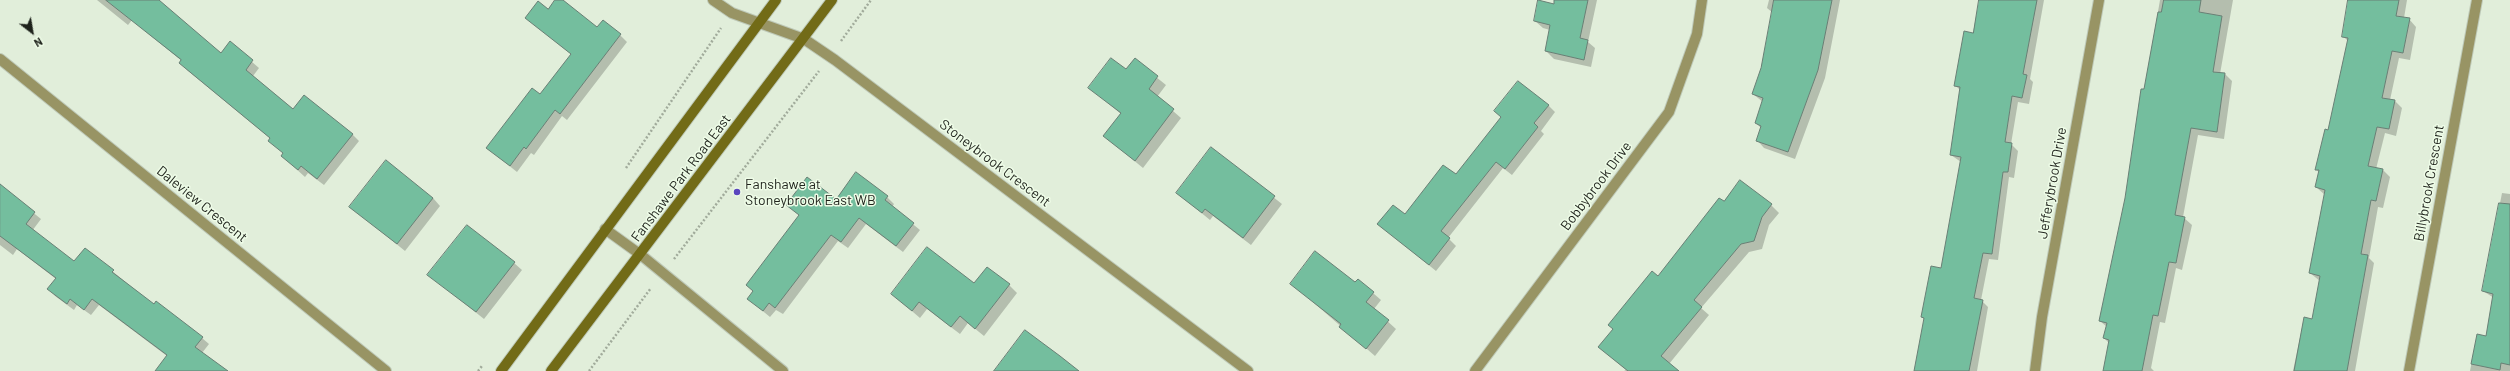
<!DOCTYPE html>
<style>
body{margin:0}
#map{position:relative;width:2510px;height:371px;overflow:hidden;background:#e1eeda;font-family:Barlow,sans-serif}
canvas{display:block}
.north{position:absolute;left:12px;top:12px;width:40px;height:40px;-webkit-text-stroke:3px #eefce7;paint-order:stroke;rotate:149deg;font-size:11px;font-weight:700;line-height:16px;text-align:center;color:#1e221b}
.north::after{content:'';display:block;margin:auto;width:14px;height:18px;background:#1e221b;clip-path:polygon(50% 0,100% 100%,50% 72%,0 100%)}
</style>
<div id="map">
<canvas width="2510" height="371"></canvas>
<div class="north">N</div>
</div>
<script>
const c = document.querySelector('canvas').getContext('2d');
c.lineJoin = 'round';
function fill(path, color) { c.fillStyle = color; c.fill(path, 'evenodd'); }
function trace(path, color, width, dash) { c.strokeStyle = color; c.lineWidth = width; c.lineCap = dash ? 'butt' : 'round'; c.setLineDash(dash || []); c.stroke(path); }
function write(font, color, halo, rows, align = 'center') {
  c.font = font + ' Barlow,sans-serif'; c.lineWidth = 3; c.setLineDash([]); c.textBaseline = 'middle'; c.strokeStyle = halo; c.fillStyle = color; for (const [text, x, y, turn = 0] of rows) {
    c.save(); c.translate(x, y); c.rotate((+turn || 0) * Math.PI / 180); c.textAlign = isNaN(turn) ? turn : align; if (halo) c.strokeText(text, 0, 0); c.fillText(text, 0, 0); c.restore();
  }
}
const shadow = new Path2D(`
 M 97,0 L 157,0 L 221,54 L 230,43 L 259,68 L 253,76 L 294,110 L 352,134 L 359,141 L 324,185 L 308,173 L 305,177 L 282,156 L 284,154 L 271,139 L 187,70 L 182,61 L 132,20 L 128,25 Z
 M 557,0 L 561,0 L 598,29 L 620,35 L 627,42 L 567,120 L 562,116 L 534,155 L 531,153 L 517,172 L 487,148 L 540,96 L 572,55 L 526,18 L 548,10 Z
 M 1555,0 L 1597,0 L 1588,42 L 1595,48 L 1591,67 L 1554,59 L 1546,51 L 1550,30 L 1543,28 L 1535,21 L 1554,5 Z
 M 1769,0 L 1840,0 L 1825,78 L 1795,159 L 1764,148 L 1757,140 L 1761,128 L 1756,123 L 1763,102 L 1753,94 L 1762,69 L 1773,13 L 1767,8 Z
 M 1980,0 L 2044,0 L 2030,79 L 2033,82 L 2029,104 L 2018,102 L 2011,144 L 2018,151 L 2014,178 L 2009,177 L 1998,260 L 1989,259 L 1981,300 L 1988,307 L 1977,371 L 1915,371 L 1925,320 L 1922,317 L 1942,269 L 1961,162 L 1951,155 L 1961,91 L 1955,85 L 1974,34 Z
 M 2160,0 L 2240,0 L 2233,0 L 2220,74 L 2225,74 L 2232,81 L 2224,139 L 2198,135 L 2183,217 L 2192,225 L 2182,270 L 2176,268 L 2165,323 L 2160,322 L 2151,368 L 2154,371 L 2104,371 L 2109,343 L 2104,338 L 2107,327 L 2100,321 L 2126,198 Z
 M 2349,0 L 2407,0 L 2404,18 L 2409,19 L 2416,27 L 2410,60 L 2399,58 L 2390,100 L 2395,101 L 2402,108 L 2396,136 L 2385,133 L 2376,169 L 2383,170 L 2390,177 L 2383,208 L 2378,207 L 2369,258 L 2374,263 L 2355,371 L 2293,371 L 2304,318 L 2313,320 L 2320,281 L 2310,273 L 2325,195 L 2316,187 L 2319,172 L 2316,170 L 2329,131 L 2348,41 L 2343,36 Z
 M 1135,60 L 1166,85 L 1157,97 L 1181,118 L 1143,168 L 1104,136 L 1121,114 L 1090,88 L 1126,71 Z
 M 1548,105 L 1555,112 L 1541,131 L 1544,134 L 1512,175 L 1503,168 L 1448,238 L 1456,246 L 1436,271 L 1378,224 L 1405,215 Z
 M 1211,148 L 1282,204 L 1251,245 L 1213,216 L 1210,220 L 1177,193 Z
 M 0,186 L 41,219 L 32,231 L 75,263 L 85,249 L 154,305 L 156,303 L 202,338 L 209,344 L 202,353 L 225,371 L 169,371 L 167,356 L 99,305 L 91,315 L 77,305 L 74,310 L 55,296 L 49,289 L 56,279 L 17,249 L 13,255 L 0,245 Z
 M 2502,193 L 2510,194 L 2510,371 L 2470,371 L 2477,335 L 2486,337 L 2494,298 L 2483,291 Z
 M 887,197 L 894,204 L 892,207 L 920,230 L 903,252 L 866,224 L 848,248 L 838,241 L 783,314 L 776,310 L 770,317 L 748,299 L 800,216 L 787,205 Z
 M 433,198 L 440,206 L 405,251 L 351,207 Z
 M 1724,203 L 1771,205 L 1779,213 L 1769,225 L 1762,249 L 1749,252 L 1701,308 L 1709,315 L 1669,364 L 1676,371 L 1624,371 L 1626,370 L 1599,347 Z
 M 514,263 L 522,270 L 484,319 L 429,275 Z
 M 1358,280 L 1381,300 L 1374,309 L 1396,329 L 1375,356 L 1291,283 L 1355,283 Z
 M 974,285 L 1009,285 L 1017,293 L 984,336 L 968,323 L 960,334 L 927,309 L 920,318 L 892,294 Z`);
const building = new Path2D(`
 M 106,0 L 159,0 L 221,53 L 230,41 L 253,60 L 246,70 L 293,109 L 304,95 L 353,134 L 317,179 L 301,166 L 298,170 L 281,156 L 283,153 L 268,141 L 270,138 L 179,63 L 181,60 Z
 M 555,0 L 563,0 L 597,27 L 603,20 L 621,34 L 560,114 L 555,110 L 526,149 L 524,147 L 510,166 L 486,148 L 532,88 L 540,94 L 571,54 L 525,18 L 538,1 L 548,9 Z
 M 1538,0 L 1554,4 L 1554,0 L 1588,0 L 1580,38 L 1588,40 L 1584,60 L 1545,51 L 1550,25 L 1534,21 Z
 M 1774,0 L 1832,0 L 1818,70 L 1788,152 L 1756,141 L 1761,126 L 1755,123 L 1763,98 L 1752,94 L 1761,68 Z
 M 1979,0 L 2037,0 L 2023,74 L 2027,75 L 2022,98 L 2012,96 L 2005,142 L 2012,143 L 2008,172 L 2003,172 L 1992,254 L 1983,253 L 1974,298 L 1983,300 L 1969,371 L 1914,371 L 1924,318 L 1921,317 L 1931,266 L 1941,268 L 1961,157 L 1950,155 L 1960,87 L 1954,86 L 1964,31 L 1973,33 Z
 M 2164,0 L 2201,0 L 2199,12 L 2222,16 L 2213,72 L 2225,73 L 2217,132 L 2191,128 L 2175,215 L 2185,217 L 2176,263 L 2169,262 L 2158,316 L 2153,315 L 2142,371 L 2103,371 L 2109,340 L 2103,338 L 2107,323 L 2099,321 L 2125,198 L 2141,89 L 2144,89 L 2158,12 L 2161,12 Z
 M 2348,0 L 2399,0 L 2396,16 L 2410,18 L 2403,53 L 2392,51 L 2382,98 L 2395,100 L 2389,129 L 2377,127 L 2368,166 L 2383,169 L 2376,201 L 2371,200 L 2361,254 L 2368,255 L 2347,371 L 2294,371 L 2304,317 L 2312,319 L 2320,276 L 2309,273 L 2325,190 L 2315,187 L 2319,170 L 2315,170 L 2325,129 L 2328,130 L 2348,38 L 2342,37 Z
 M 1111,58 L 1126,69 L 1135,58 L 1158,76 L 1149,89 L 1174,109 L 1135,161 L 1103,136 L 1121,113 L 1088,88 Z
 M 1518,81 L 1549,105 L 1534,123 L 1538,127 L 1505,169 L 1496,162 L 1441,231 L 1450,238 L 1429,265 L 1377,224 L 1393,205 L 1405,214 L 1443,165 L 1456,174 L 1501,117 L 1494,111 Z
 M 1211,147 L 1275,196 L 1243,238 L 1205,209 L 1202,213 L 1176,193 Z
 M 386,160 L 433,198 L 397,244 L 349,207 Z
 M 856,172 L 888,196 L 885,200 L 914,223 L 896,246 L 859,218 L 841,242 L 831,235 L 775,308 L 769,303 L 763,311 L 747,299 L 753,291 L 746,285 L 799,215 L 786,205 L 807,177 L 836,199 Z
 M 1740,180 L 1772,204 L 1762,217 L 1754,241 L 1741,244 L 1694,300 L 1702,307 L 1661,356 L 1679,371 L 1628,371 L 1598,347 L 1613,329 L 1608,325 L 1652,271 L 1658,276 L 1719,198 L 1724,201 Z
 M 0,184 L 35,212 L 26,224 L 74,261 L 85,248 L 114,270 L 112,272 L 154,304 L 156,301 L 203,337 L 195,347 L 228,371 L 155,371 L 167,355 L 92,299 L 84,310 L 70,299 L 67,304 L 47,289 L 56,278 L 0,236 Z
 M 2499,203 L 2510,204 L 2510,365 L 2501,363 L 2500,370 L 2471,364 L 2477,334 L 2486,336 L 2493,294 L 2482,291 Z
 M 467,225 L 515,262 L 476,312 L 427,275 Z
 M 927,247 L 974,283 L 987,267 L 1010,284 L 975,329 L 960,316 L 951,327 L 919,302 L 912,311 L 891,294 Z
 M 1315,251 L 1355,282 L 1358,279 L 1374,292 L 1366,302 L 1389,320 L 1366,349 L 1339,327 L 1341,324 L 1290,284 Z
 M 1025,330 L 1060,356 L 1079,371 L 994,371 Z`);
const path = new Path2D(`
 M 841,41 L 871,0
 M 626,168 L 721,28
 M 674,259 L 819,71
 M 478,371 L 482,366
 M 589,371 L 651,288`);
const service = new Path2D(`
 M 605,229 L 641,255 L 783,371`);
const minor = new Path2D(`
 M 0,59 L 386,371
 M 1475,371 L 1669,112 L 1697,34 L 1702,0
 M 2035,371 L 2042,317 L 2099,0
 M 2409,371 L 2477,0`);
const tertiary = new Path2D(`
 M 713,0 L 732,13 L 804,39 L 835,60 L 1248,371`);
const secondary = new Path2D(`
 M 501,371 L 776,0
 M 551,371 L 832,0`);
const markers = [
 [737,192,4,"#5a46be"]
];
const streetNames = [
 ["Stoneybrook Crescent",995,163,37],
 ["Fanshawe Park Road East",681,178,-53],
 ["Jefferybrook Drive",2052,183,-80],
 ["Billybrook Crescent",2429,183,-80],
 ["Bobbybrook Drive",1596,186,-53],
 ["Daleview Crescent",202,204,39]
];
const poiNames = [
 ["Fanshawe at",745,184],
 ["Stoneybrook East WB",745,200]
];
fill(shadow, '#0003');
fill(building, '#74be9e');
trace(building, '#697f75', 1);
trace(service, '#bec9b8', 12);
trace(minor, '#bec9b8', 12);
trace(tertiary, '#bec9b8', 12);
trace(secondary, '#bec9b8', 12);
trace(path, '#a1ab9b', 2.5, [2, 2]);
trace(service, '#989464', 10);
trace(minor, '#989464', 10);
trace(tertiary, '#989464', 10);
trace(secondary, '#726b17', 10);
for (const [x, y, r, color] of markers) { const dot = new Path2D(); dot.arc(x, y, r, 0, 2 * Math.PI); c.fillStyle = color; c.fill(dot); trace(dot, '#eefce7', 1.5); }
write('14px', '#1e221b', '#eefce7', streetNames);
write('14px', '#1e221b', '#eefce7', poiNames, 'left');
</script>
